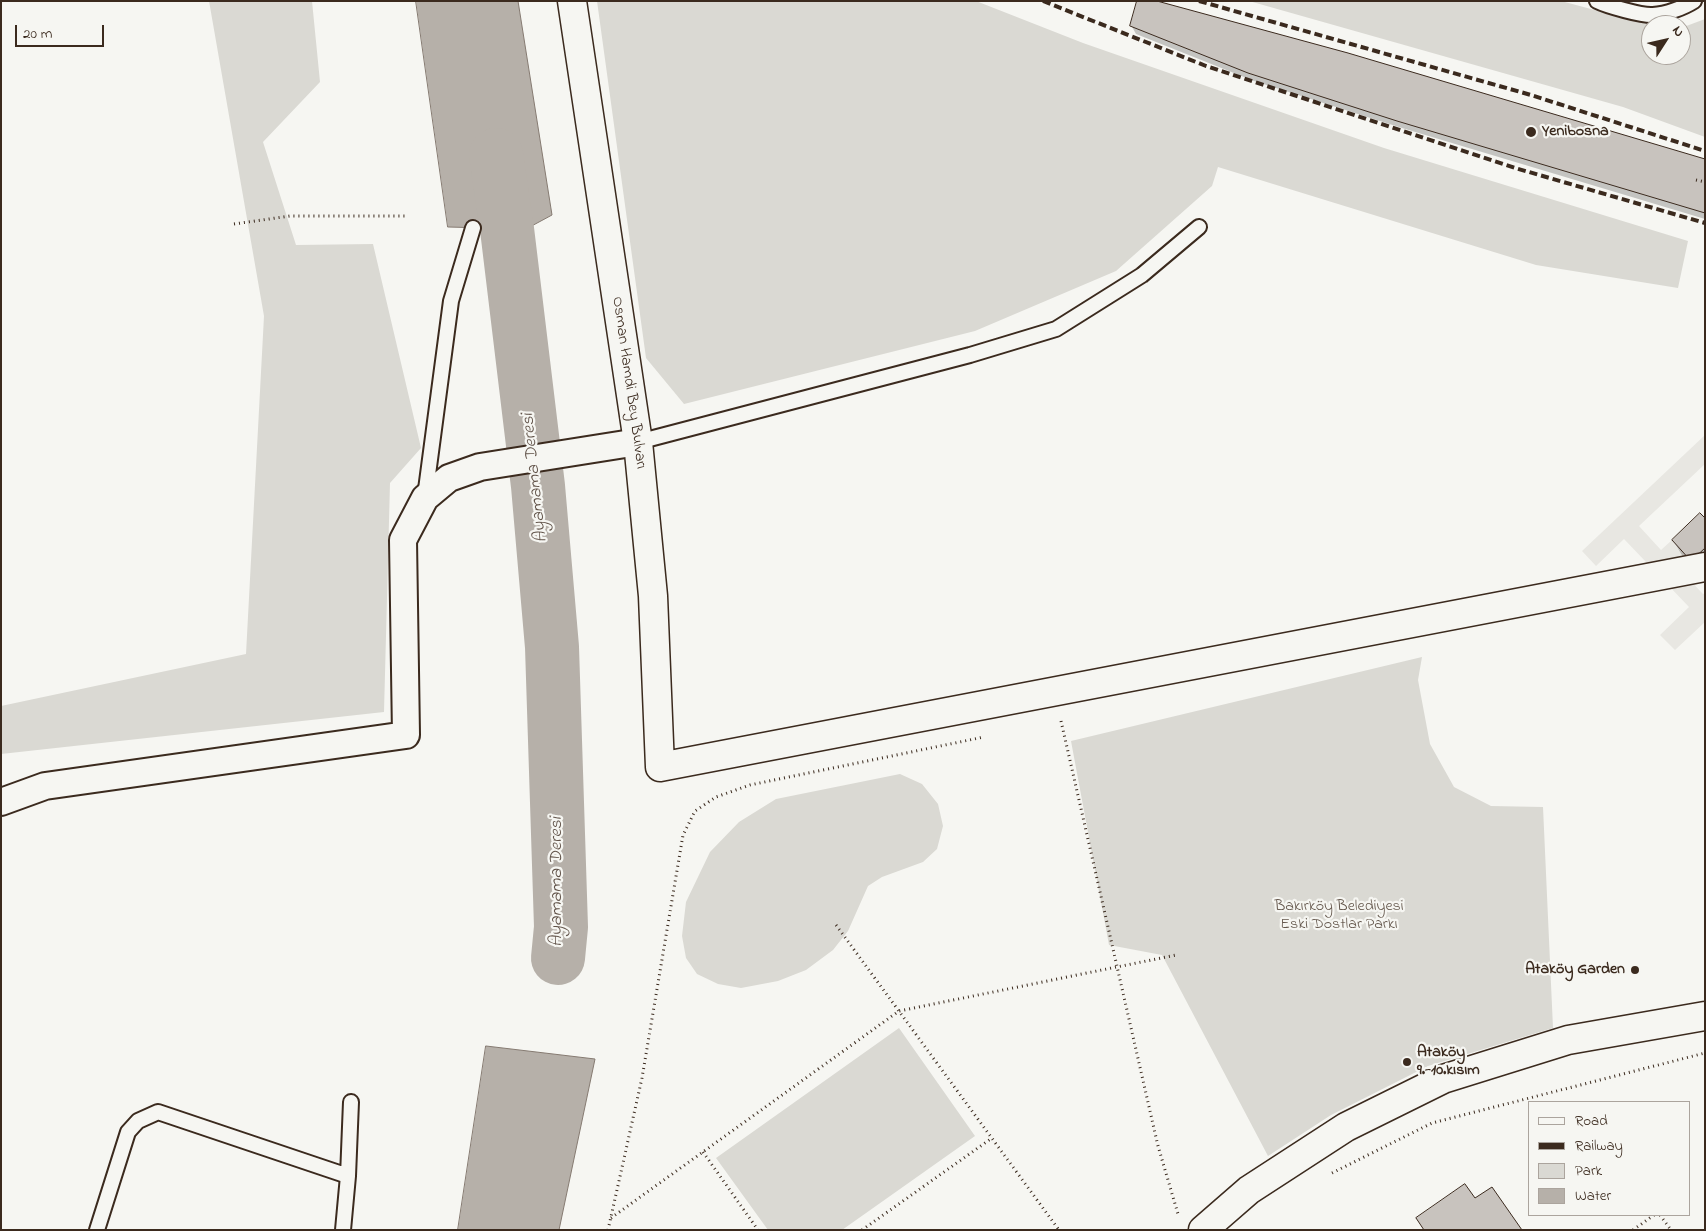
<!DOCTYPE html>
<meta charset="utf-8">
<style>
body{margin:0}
#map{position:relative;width:1706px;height:1231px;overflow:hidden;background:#f6f6f2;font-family:"Indie Flower",sans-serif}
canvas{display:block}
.frame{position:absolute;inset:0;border:2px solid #3b2a1e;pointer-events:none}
.legend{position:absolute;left:1528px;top:1101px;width:162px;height:115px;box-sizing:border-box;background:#f6f6f2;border:1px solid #aba49d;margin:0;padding:6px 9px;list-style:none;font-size:15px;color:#3b2a1e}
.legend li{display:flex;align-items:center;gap:10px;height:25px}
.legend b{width:25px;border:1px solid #aba49d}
.north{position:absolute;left:1641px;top:15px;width:50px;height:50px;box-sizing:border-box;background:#f6f6f2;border:1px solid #aba49d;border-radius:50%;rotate:55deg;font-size:14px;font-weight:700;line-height:20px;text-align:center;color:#3b2a1e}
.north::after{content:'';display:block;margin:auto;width:18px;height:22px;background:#3b2a1e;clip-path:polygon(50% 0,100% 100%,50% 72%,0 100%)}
.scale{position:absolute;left:15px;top:25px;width:89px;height:22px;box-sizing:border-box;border:2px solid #3b2a1e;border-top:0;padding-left:6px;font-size:15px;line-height:18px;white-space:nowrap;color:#3b2a1e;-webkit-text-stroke:4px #f6f6f2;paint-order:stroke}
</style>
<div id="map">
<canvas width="1706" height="1231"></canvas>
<div class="frame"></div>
<ul class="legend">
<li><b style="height:6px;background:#f6f6f2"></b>Road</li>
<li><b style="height:6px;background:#3b2a1e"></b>Railway</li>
<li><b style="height:14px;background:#dad9d3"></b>Park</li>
<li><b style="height:14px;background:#b6b0a9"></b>Water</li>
</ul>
<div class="north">N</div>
<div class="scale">20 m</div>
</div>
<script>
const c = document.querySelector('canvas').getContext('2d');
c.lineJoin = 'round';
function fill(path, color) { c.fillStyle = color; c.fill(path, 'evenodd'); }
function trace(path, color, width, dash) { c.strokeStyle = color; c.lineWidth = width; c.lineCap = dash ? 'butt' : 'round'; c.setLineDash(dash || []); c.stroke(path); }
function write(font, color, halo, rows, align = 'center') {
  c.font = font + ' "Indie Flower",sans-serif'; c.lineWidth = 4.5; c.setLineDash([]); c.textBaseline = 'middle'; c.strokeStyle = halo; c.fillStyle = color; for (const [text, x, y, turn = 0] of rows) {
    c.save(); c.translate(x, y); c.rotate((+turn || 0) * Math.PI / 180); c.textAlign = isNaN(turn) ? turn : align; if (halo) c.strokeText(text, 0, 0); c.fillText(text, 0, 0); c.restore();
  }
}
const built = new Path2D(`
 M 1705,435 L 1705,464 L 1639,526 L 1661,550 L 1672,540 L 1691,561 L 1681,571 L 1703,594 L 1705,593 L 1705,622 L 1675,650 L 1660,635 L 1689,607 L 1624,539 L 1596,566 L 1582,551 Z`);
const green = new Path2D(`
 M 209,1 L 312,1 L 320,82 L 263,142 L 296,245 L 373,244 L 421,448 L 390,483 L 384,712 L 1,754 L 1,706 L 246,654 L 264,316 Z
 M 597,1 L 976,1 L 1083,43 L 1384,148 L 1688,241 L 1678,288 L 1536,265 L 1218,167 L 1212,186 L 1116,271 L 975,331 L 684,404 L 646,358 Z
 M 1249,1 L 1561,1 L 1651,25 L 1651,55 L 1681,55 L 1681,28 L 1705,19 L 1705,137 L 1623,107 Z
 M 1422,657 L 1418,680 L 1430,744 L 1454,787 L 1491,806 L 1543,807 L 1553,1028 L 1428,1066 L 1331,1115 L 1268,1156 L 1162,955 L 1109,945 L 1071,741 Z
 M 900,774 L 922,784 L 938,804 L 943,826 L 937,849 L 923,862 L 882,877 L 868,886 L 848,931 L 833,950 L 806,970 L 778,981 L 741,988 L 718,984 L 697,974 L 686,958 L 682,936 L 686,902 L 710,852 L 739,822 L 776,799 Z
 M 899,1028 L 975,1136 L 842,1230 L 768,1230 L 716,1158 Z`);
const water = new Path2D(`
 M 416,1 L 518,1 L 552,215 L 526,229 L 448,227 Z
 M 486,1046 L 595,1059 L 559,1230 L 458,1230 Z`);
const shadow = new Path2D(`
 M 1131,25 L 1705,160 L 1705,219 L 1402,128 L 1254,81 L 1136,34 Z
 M 1705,520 L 1705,574 L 1683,557 L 1673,540 Z`);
const river = new Path2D(`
 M 496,155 L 507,229 L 538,486 L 552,647 L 561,927 L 558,958`);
const building = new Path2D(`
 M 1137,1 L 1157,1 L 1348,53 L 1705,159 L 1705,213 L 1397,121 L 1248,73 L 1130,26 Z
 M 1700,513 L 1705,518 L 1705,548 L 1691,561 L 1672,540 Z
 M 1465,1184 L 1475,1198 L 1492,1187 L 1522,1230 L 1424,1230 L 1416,1218 Z`);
const path = new Path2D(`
 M 1696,180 L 1705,182
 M 234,224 L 290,216 L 407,216
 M 1061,721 L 1158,1146 L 1178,1214
 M 836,925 L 1059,1230
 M 703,1152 L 758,1230
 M 1332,1173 L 1432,1123 L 1705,1053
 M 1660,1215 L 1671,1230
 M 611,1218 L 899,1011 L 1176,955
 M 608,1230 L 642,1078 L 683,835 L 695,811 L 716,797 L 750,785 L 984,737
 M 862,1230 L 992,1138
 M 1633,1230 L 1654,1215`);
const lane = new Path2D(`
 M 1597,1 C 1607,6 1643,16 1653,15 C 1666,14 1683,8 1694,1
 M 638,442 L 970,355 L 1056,329 L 1142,275 L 1199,227
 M 425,497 L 451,301 L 473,228
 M 97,1230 L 128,1132 L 138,1121 L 158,1112 L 348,1176
 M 343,1230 L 348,1176 L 351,1102`);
const street = new Path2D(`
 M 1,802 L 45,786 L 406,735 L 403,540 L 425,498 L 449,478 L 480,467 L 638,442`);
const secondary = new Path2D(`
 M 572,1 L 638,442 L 653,596 L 660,767 L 1705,567
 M 1203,1230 L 1249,1190 L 1346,1127 L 1443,1079 L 1568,1040 L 1705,1016`);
const rail = new Path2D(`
 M 1043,1 L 1206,66 L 1515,168 L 1705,223
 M 1199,1 L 1531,95 L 1705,151`);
const markers = [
 [1531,132,6,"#3b2a1e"],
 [1635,970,5,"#3b2a1e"],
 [1407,1062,5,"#3b2a1e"]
];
const poiNames = [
 ["Yenibosna",1542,132],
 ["Ataköy Garden",1625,970,"right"],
 ["Ataköy",1417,1053],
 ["9.-10.kısım",1417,1071]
];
const streetNames = [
 ["Osman Hamdi Bey Bulvarı",628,383,82]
];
const parkNames = [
 ["Bakırköy Belediyesi",1339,907],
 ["Eski Dostlar Parkı",1339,925]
];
const waterNames = [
 ["Ayamama Deresi",536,478,-96],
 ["Ayamama Deresi",558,882,-90]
];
fill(built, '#e8e7e2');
fill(green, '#dad9d3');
fill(water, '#b6b0a9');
trace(water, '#857a71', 1);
fill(shadow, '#0003');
trace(river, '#b6b0a9', 54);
fill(building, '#c8c3be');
trace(building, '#3b2a1e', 1);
trace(lane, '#3b2a1e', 18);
trace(street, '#3b2a1e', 30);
trace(secondary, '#3b2a1e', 31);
trace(path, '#3b2a1e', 3, [1, 4]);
trace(lane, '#f6f6f2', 14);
trace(street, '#f6f6f2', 26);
trace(secondary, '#f6f6f2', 28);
trace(rail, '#3b2a1e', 4, [8, 4]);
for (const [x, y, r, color] of markers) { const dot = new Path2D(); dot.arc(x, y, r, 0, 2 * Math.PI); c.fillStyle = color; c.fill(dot); trace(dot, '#f6f6f2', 2); }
write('bold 16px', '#3b2a1e', '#f6f6f2', poiNames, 'left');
write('16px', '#3b2a1e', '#f6f6f2', streetNames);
write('16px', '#63564b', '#f6f6f2', parkNames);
write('italic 18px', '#605248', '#f6f6f2', waterNames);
</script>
